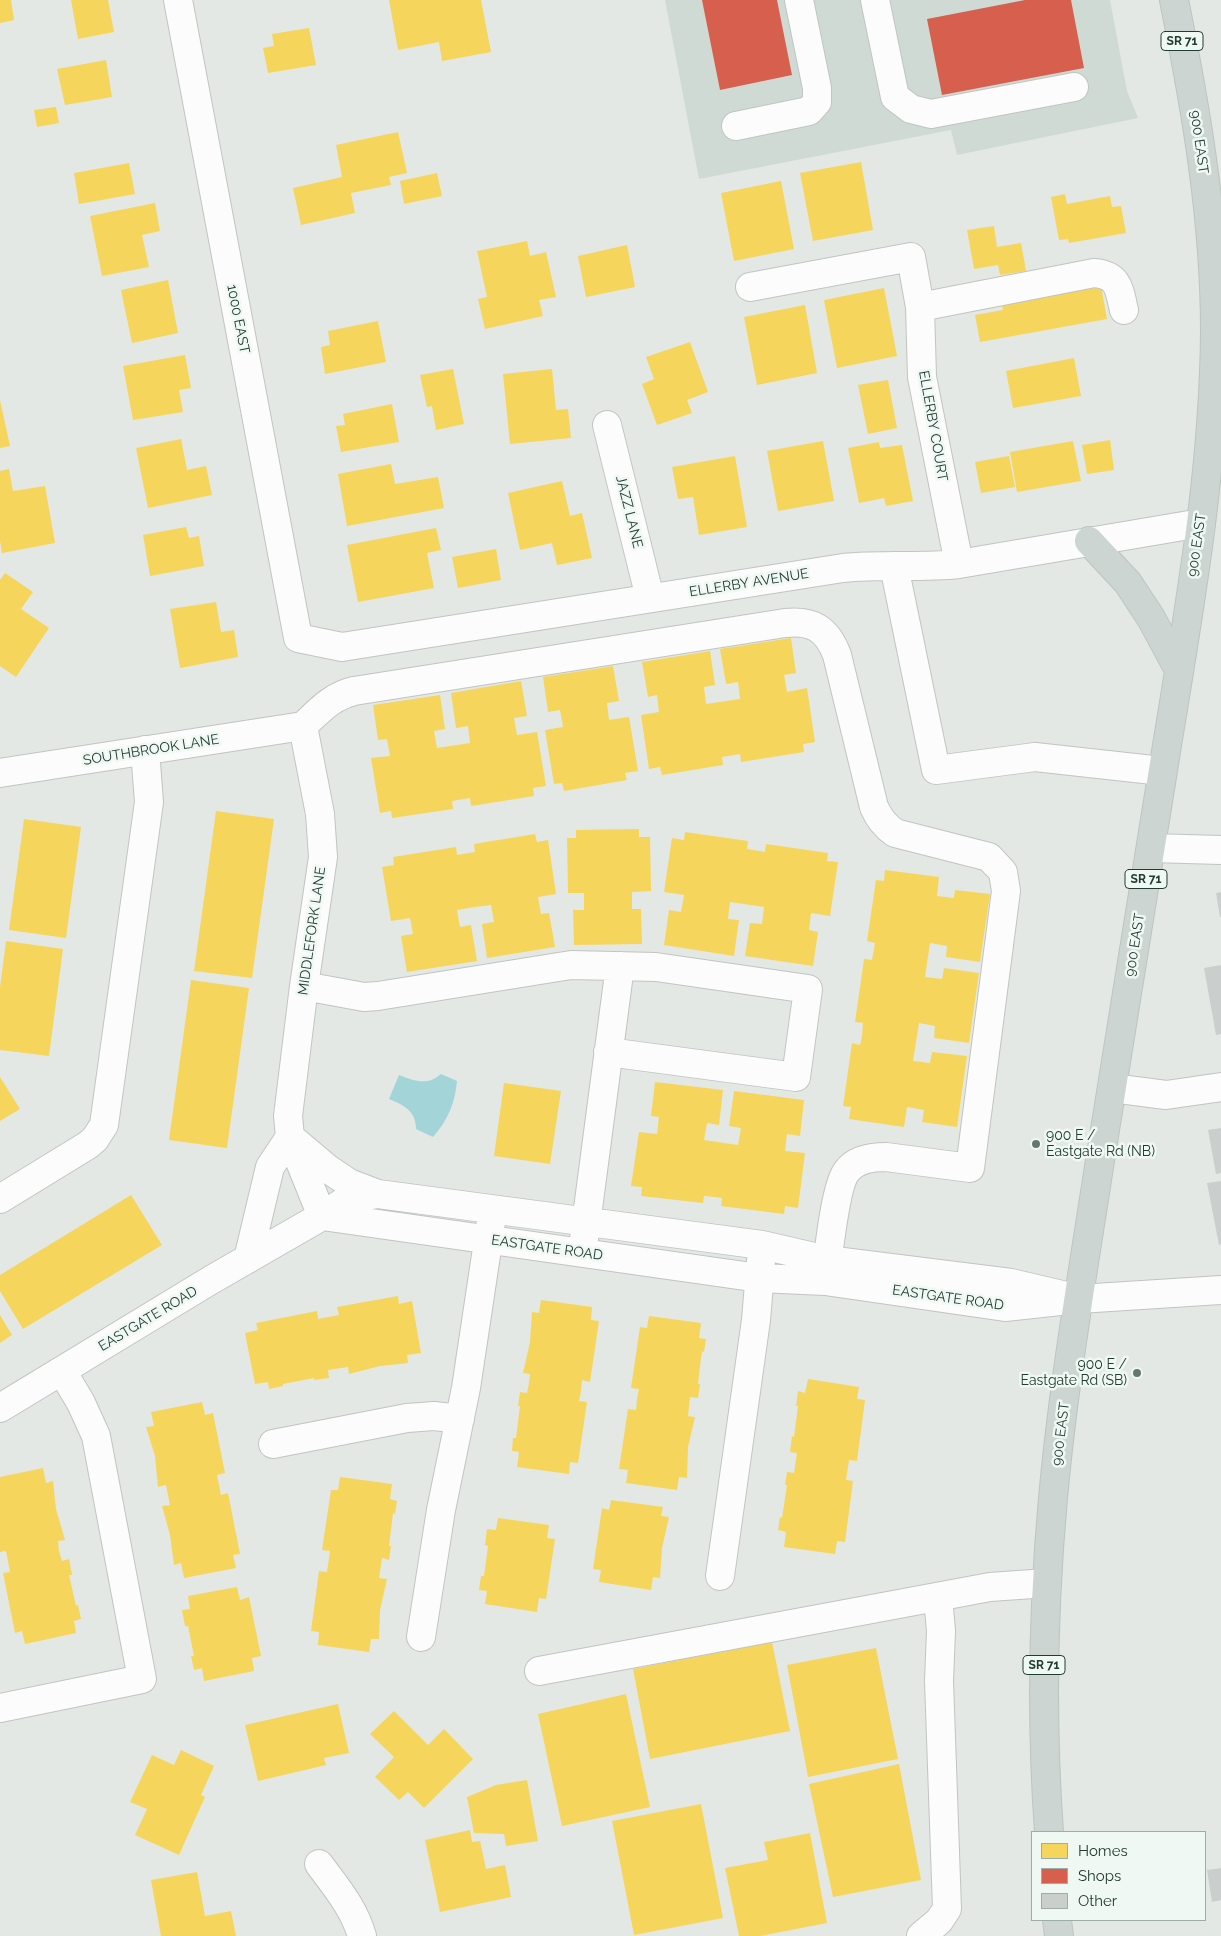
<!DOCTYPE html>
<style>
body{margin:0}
#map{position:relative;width:1221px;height:1936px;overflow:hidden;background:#e3e8e5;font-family:Raleway,sans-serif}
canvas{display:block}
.legend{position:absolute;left:1031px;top:1831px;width:175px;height:90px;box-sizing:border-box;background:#f0f8f4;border:1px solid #9dada7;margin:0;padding:6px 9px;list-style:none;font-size:15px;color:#203c33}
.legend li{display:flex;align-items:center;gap:10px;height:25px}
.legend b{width:25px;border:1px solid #9dada7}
</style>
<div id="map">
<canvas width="1221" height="1936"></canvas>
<ul class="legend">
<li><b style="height:14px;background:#f6d55c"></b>Homes</li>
<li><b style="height:14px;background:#d6604d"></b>Shops</li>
<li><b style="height:14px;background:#cacfcd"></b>Other</li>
</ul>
</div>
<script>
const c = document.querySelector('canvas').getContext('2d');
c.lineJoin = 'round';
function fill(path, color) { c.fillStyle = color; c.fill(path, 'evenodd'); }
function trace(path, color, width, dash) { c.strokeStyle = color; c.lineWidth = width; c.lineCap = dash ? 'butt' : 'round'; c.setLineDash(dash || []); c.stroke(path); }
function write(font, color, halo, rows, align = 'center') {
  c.font = font + ' Raleway,sans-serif'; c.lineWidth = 5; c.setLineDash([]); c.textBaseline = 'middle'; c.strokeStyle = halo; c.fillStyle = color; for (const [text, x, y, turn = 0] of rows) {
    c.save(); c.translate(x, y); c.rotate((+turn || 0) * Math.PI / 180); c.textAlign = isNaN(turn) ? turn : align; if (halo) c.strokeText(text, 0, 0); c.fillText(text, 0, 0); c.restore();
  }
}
const built = new Path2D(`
 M 665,0 L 1110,0 L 1127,91 L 1138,118 L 957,155 L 951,130 L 699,179 Z`);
const water = new Path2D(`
 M 441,1074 L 457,1081 C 455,1103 448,1120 433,1137 L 416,1129 C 416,1111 404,1105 389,1099 L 399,1075 C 415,1081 427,1086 441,1074 Z`);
const homes = new Path2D(`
 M 0,0 L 11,0 L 14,20 L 0,23 Z
 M 71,0 L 108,0 L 114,32 L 78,39 Z
 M 389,0 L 481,0 L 491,52 L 442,61 L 439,42 L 398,50 Z
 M 309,28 L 316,65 L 268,73 L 263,48 L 274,46 L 272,34 Z
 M 106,60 L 112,97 L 65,105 L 57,69 Z
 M 56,107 L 59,123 L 37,127 L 34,110 Z
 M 398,132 L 407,173 L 389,177 L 391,185 L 351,193 L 355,213 L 301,225 L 293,188 L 342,177 L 336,145 Z
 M 861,162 L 873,230 L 813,241 L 800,173 Z
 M 129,163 L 135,194 L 79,204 L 74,173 Z
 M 437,173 L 442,196 L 404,204 L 400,181 Z
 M 781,181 L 794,249 L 734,261 L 721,193 Z
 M 1065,194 L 1067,204 L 1110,196 L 1112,207 L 1121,206 L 1126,233 L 1069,243 L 1068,239 L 1059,240 L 1051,197 Z
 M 155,203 L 160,231 L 142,235 L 149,267 L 102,276 L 90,216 Z
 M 994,226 L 997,247 L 1021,243 L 1026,271 L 1000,275 L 998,265 L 974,269 L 967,230 Z
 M 527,241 L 530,256 L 546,252 L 556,297 L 539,300 L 543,316 L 485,329 L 478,299 L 487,297 L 477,251 Z
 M 627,245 L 635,287 L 586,297 L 578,256 Z
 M 168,280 L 178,333 L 132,343 L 121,290 Z
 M 1101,286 L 1107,319 L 980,342 L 975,315 L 1003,310 L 1002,305 Z
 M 884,288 L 897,356 L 837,368 L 824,300 Z
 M 805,305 L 817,373 L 757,385 L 744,317 Z
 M 378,321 L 386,362 L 325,374 L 321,347 L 330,345 L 328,331 Z
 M 690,342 L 708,392 L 687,400 L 692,413 L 657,425 L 642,384 L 654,379 L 646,357 Z
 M 185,355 L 191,388 L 179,390 L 183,412 L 133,420 L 123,366 Z
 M 1074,358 L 1081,396 L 1013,408 L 1006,371 Z
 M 453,369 L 464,424 L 436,430 L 432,406 L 427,407 L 420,375 Z
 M 552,369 L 556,410 L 568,409 L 571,438 L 510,444 L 503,374 Z
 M 888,380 L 897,428 L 868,434 L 858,385 Z
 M 0,400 L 10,446 L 0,448 Z
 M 392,404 L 399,442 L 341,452 L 336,426 L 345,425 L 343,414 Z
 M 181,439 L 187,470 L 206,466 L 212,495 L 148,508 L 136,448 Z
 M 1110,440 L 1114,470 L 1087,474 L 1082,445 Z
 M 823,441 L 834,501 L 778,511 L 767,451 Z
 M 1073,441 L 1081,481 L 1017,492 L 1010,452 Z
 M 879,442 L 880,448 L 902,445 L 913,501 L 886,506 L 884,498 L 859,503 L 848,448 Z
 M 735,456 L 747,527 L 699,535 L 693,497 L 678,499 L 672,467 Z
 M 1009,456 L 1015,487 L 981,493 L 975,462 Z
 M 391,464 L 395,484 L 438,477 L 444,508 L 347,526 L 338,474 Z
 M 9,469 L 13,491 L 45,486 L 55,543 L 2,553 L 0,541 L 0,471 Z
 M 562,481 L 570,516 L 582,513 L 592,558 L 557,565 L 552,543 L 520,550 L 508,493 Z
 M 186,527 L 189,538 L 199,536 L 204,566 L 150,576 L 143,535 Z
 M 436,528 L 441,550 L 427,553 L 434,588 L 358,602 L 347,545 Z
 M 496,549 L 501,580 L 458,588 L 452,557 Z
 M 5,573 L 33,592 L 21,609 L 49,628 L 16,677 L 0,666 L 0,580 Z
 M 216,602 L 221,632 L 234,630 L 238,657 L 180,668 L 170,609 Z
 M 791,638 L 796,673 L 784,675 L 787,692 L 807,688 L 815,742 L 803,744 L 804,752 L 741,762 L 740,754 L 722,757 L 723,765 L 662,775 L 660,767 L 649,769 L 641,715 L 659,712 L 657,695 L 648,697 L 642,662 L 710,651 L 715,685 L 704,687 L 706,704 L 740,699 L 738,682 L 726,684 L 720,649 Z
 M 613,666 L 619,701 L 607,703 L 609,720 L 629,717 L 638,771 L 625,773 L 627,780 L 564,791 L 562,783 L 554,784 L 545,730 L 563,727 L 560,710 L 548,712 L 543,677 Z
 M 521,681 L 527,716 L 514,718 L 517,735 L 537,732 L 546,786 L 533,788 L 534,796 L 503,801 L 471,806 L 470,798 L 452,801 L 453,809 L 392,818 L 391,811 L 380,813 L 371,758 L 390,756 L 387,739 L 378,740 L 373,705 L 440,695 L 445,729 L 434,731 L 437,748 L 470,743 L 468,726 L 456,728 L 451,693 Z
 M 216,811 L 274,819 L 252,978 L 194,971 Z
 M 24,819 L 81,827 L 66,938 L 9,930 Z
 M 639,829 L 639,837 L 650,837 L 651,891 L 632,892 L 632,909 L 641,909 L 642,944 L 574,945 L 573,910 L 584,910 L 584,893 L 568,893 L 567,838 L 576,838 L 576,830 Z
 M 685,832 L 748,841 L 747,849 L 765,852 L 766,844 L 828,853 L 827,861 L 838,862 L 830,916 L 811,913 L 809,930 L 818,932 L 813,966 L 745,956 L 750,923 L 762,924 L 764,907 L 730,902 L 728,919 L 739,920 L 734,956 L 664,945 L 669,910 L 681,912 L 684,895 L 664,892 L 672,838 L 684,840 Z
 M 535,834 L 537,842 L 548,840 L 556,894 L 538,897 L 541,914 L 549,913 L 555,947 L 487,958 L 482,924 L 494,922 L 491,905 L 475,907 L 457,910 L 460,927 L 471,925 L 477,961 L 407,972 L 401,936 L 413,934 L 410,918 L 391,921 L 382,867 L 394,865 L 393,857 L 456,847 L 457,855 L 475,852 L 474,844 Z
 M 885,870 L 939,877 L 937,896 L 954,898 L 955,890 L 990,894 L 980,962 L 946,957 L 947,946 L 930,943 L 925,977 L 942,979 L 944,968 L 979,973 L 969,1043 L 934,1038 L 935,1026 L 919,1023 L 913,1061 L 930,1063 L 932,1052 L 967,1056 L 957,1127 L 922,1122 L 924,1110 L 907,1107 L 904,1127 L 849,1119 L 851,1107 L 843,1106 L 852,1043 L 860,1045 L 862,1036 L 863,1023 L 855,1022 L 864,959 L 872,960 L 875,943 L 867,941 L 876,880 L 884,881 Z
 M 6,941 L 63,949 L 49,1056 L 0,1050 L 0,987 Z
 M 191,980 L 249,988 L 227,1148 L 169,1140 Z
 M 0,1077 L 20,1109 L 0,1121 Z
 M 655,1082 L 723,1090 L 719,1125 L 707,1123 L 704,1140 L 738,1145 L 741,1128 L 729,1126 L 734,1091 L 804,1100 L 800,1136 L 787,1134 L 785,1151 L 805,1153 L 798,1208 L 785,1206 L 784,1214 L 721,1206 L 722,1198 L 714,1197 L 704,1196 L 703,1203 L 641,1196 L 642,1187 L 631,1186 L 639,1132 L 657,1134 L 659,1117 L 651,1116 Z
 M 504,1083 L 561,1091 L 550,1164 L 494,1156 Z
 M 131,1195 L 162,1245 L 23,1329 L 0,1291 L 0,1275 Z
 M 398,1296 L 399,1304 L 412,1301 L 421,1353 L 407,1355 L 408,1363 L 380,1366 L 349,1374 L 348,1367 L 328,1370 L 329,1378 L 314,1380 L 314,1378 L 283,1384 L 283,1386 L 269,1389 L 268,1382 L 255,1384 L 245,1333 L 258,1330 L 256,1323 L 317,1311 L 318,1319 L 339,1315 L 337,1307 Z
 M 541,1300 L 592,1307 L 591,1320 L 599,1321 L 590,1382 L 582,1380 L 581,1391 L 579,1401 L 587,1402 L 578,1463 L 570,1462 L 569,1474 L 517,1467 L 519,1452 L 512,1451 L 513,1438 L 516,1438 L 520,1406 L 518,1406 L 520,1392 L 527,1393 L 529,1383 L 530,1374 L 523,1373 L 530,1342 L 532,1312 L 539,1313 Z
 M 0,1315 L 12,1335 L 0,1343 Z
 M 649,1316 L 701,1323 L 699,1338 L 706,1339 L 704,1352 L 702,1351 L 700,1366 L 698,1384 L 700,1384 L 698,1398 L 690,1397 L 688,1416 L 695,1417 L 688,1447 L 687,1478 L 679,1477 L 677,1490 L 626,1483 L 628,1470 L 619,1469 L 628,1409 L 636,1410 L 637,1399 L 639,1389 L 631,1388 L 640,1327 L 647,1328 Z
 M 808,1379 L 859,1387 L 857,1399 L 865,1400 L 857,1461 L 849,1460 L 846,1480 L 853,1481 L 845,1542 L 837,1541 L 835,1554 L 784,1547 L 786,1532 L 778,1530 L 780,1517 L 782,1518 L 787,1485 L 785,1485 L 787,1472 L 794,1473 L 797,1453 L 790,1452 L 792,1436 L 794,1437 L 798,1406 L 796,1406 L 798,1391 L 805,1393 Z
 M 202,1402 L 205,1415 L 213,1413 L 225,1473 L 217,1475 L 221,1495 L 228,1493 L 240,1554 L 233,1555 L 236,1568 L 184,1578 L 181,1563 L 174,1565 L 170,1535 L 162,1506 L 170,1505 L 166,1485 L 158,1487 L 155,1456 L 146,1427 L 154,1426 L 151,1412 Z
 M 43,1468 L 46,1483 L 53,1481 L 56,1509 L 65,1540 L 58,1541 L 59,1551 L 62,1561 L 69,1559 L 72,1575 L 69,1575 L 76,1606 L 78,1605 L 81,1619 L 74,1621 L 76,1633 L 25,1644 L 22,1631 L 15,1633 L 3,1573 L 10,1572 L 6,1551 L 0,1552 L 0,1477 Z
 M 340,1477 L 392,1484 L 390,1499 L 397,1501 L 395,1514 L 393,1513 L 389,1546 L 391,1546 L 389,1560 L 382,1558 L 379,1578 L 387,1579 L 380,1610 L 379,1639 L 371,1639 L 369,1652 L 318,1645 L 319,1632 L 311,1631 L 319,1571 L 327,1572 L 330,1551 L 322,1550 L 331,1490 L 338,1490 Z
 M 611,1500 L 663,1507 L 661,1516 L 669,1517 L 662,1548 L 660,1578 L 653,1577 L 651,1590 L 599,1582 L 601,1570 L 593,1569 L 602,1508 L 609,1510 Z
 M 498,1518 L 549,1525 L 547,1538 L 555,1539 L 546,1599 L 539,1598 L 537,1612 L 485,1604 L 487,1591 L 479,1590 L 481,1576 L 484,1576 L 488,1546 L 485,1545 L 487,1529 L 496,1530 Z
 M 237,1587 L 240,1600 L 249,1597 L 261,1656 L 252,1658 L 254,1671 L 204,1681 L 202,1668 L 194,1670 L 191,1656 L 194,1656 L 188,1626 L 185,1626 L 182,1610 L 190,1609 L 188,1596 Z
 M 772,1642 L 790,1731 L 650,1759 L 633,1669 Z
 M 876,1648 L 898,1759 L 808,1777 L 787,1665 Z
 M 626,1694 L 650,1807 L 562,1826 L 538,1714 Z
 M 338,1704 L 349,1753 L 324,1758 L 326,1765 L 258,1781 L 245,1725 Z
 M 394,1711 L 428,1745 L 444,1729 L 473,1759 L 424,1808 L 408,1792 L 399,1800 L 375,1777 L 394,1757 L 370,1734 Z
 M 181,1750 L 214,1766 L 201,1795 L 205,1797 L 179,1855 L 135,1835 L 147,1809 L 130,1802 L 152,1755 L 174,1765 Z
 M 899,1764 L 921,1880 L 833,1897 L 809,1784 Z
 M 527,1780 L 538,1841 L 506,1846 L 504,1834 L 474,1833 L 467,1797 L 496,1785 Z
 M 701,1804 L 723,1918 L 634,1935 L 612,1821 Z
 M 470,1830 L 472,1842 L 480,1841 L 486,1869 L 505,1865 L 511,1897 L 440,1912 L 425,1840 Z
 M 810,1833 L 827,1923 L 760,1936 L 739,1936 L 725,1868 L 768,1860 L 764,1842 Z
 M 197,1872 L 205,1916 L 231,1911 L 236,1936 L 161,1936 L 151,1880 Z`);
const shops = new Path2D(`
 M 702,0 L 777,0 L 792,75 L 720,90 Z
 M 1025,0 L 1071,0 L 1084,68 L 942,95 L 927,19 Z`);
const building = new Path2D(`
 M 1221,892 L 1221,917 L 1220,917 L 1216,893 Z
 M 1221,965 L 1221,1034 L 1216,1035 L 1204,968 Z
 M 1221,1128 L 1221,1173 L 1216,1174 L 1208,1130 Z
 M 1221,1181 L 1221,1244 L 1219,1245 L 1207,1183 Z
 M 1221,1868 L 1221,1900 L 1212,1902 L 1207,1870 Z`);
const minor = new Path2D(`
 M 178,0 L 298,638 L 342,647 L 843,568 C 882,564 921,568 959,564 L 1201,523
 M 875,0 L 895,97 L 911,109 L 931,114 L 1074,87
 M 736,126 L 809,111 L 817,102 L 817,88 L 799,0
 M 750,287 L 911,257 L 920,307 L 922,377 L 959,564
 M 920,307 L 1094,273 C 1119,275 1119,289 1124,310
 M 607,425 L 650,598
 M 894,566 L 936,770 L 1035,757 L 1162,771
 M 303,726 C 319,711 332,696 354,691 L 785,623 C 813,620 827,629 837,655 L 874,807 C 879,819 885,826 895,833 L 989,857 L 1003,872 L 1006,891 L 970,1168 L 886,1157 C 873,1157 856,1159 847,1171 C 835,1185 828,1259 825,1281
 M 303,726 L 320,814 L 323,857 L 304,986 L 288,1116 L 290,1137 L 322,1216
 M 0,773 L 303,726
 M 1151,848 L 1221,850
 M 304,986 L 364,997 L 378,996 L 571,965 L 656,967 L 808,989 L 796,1077 L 608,1052
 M 1112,1088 L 1166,1095 L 1221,1087
 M 0,1199 L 88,1145 L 95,1139 L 104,1125 L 149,802 L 145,750
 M 322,1216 L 759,1278 L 825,1281 L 1005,1307 L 1079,1299 L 1221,1290
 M 584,1239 L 620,966
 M 248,1259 L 270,1167 L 290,1137 L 328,1169 L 349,1183 L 378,1194
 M 0,1408 L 211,1280 L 322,1216 L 348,1199 L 378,1194 L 762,1245 L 827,1260 L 1011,1283 L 1079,1299
 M 273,1444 L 407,1418 L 434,1416 L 460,1419
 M 720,1576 L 756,1320 L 761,1260
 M 421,1637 L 441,1510 L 466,1388 L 491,1222
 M 539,1671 L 990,1587 L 1047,1583
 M 0,1708 L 142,1679 L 96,1436 L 81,1403 L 62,1371
 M 319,1864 C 336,1887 354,1908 362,1936
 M 921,1936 L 939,1921 L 947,1909 L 939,1681 L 941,1631 L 938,1597`);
const major = new Path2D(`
 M 1089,541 L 1128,583 L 1151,618 L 1179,670
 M 1049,1832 C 1041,1721 1043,1609 1053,1498 C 1063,1388 1082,1277 1099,1167 C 1121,1033 1142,898 1164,764 C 1187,621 1214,477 1215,331 C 1215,219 1196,109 1174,0
 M 1057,1920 L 1059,1936`);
const markers = [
 [1036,1144,5,"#647871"],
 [1137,1373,5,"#647871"]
];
const shields = [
 [1182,41,42],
 [1146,879,42],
 [1044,1665,42]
];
const shieldNames = [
 ["SR 71",1182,41],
 ["SR 71",1146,879],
 ["SR 71",1044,1665]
];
const streetNames = [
 ["900 EAST",1199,142,82],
 ["1000 EAST",238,319,79],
 ["ELLERBY COURT",933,426,80],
 ["JAZZ LANE",629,512,76],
 ["900 EAST",1197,545,-82],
 ["ELLERBY AVENUE",749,583,-9],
 ["SOUTHBROOK LANE",151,750,-9],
 ["MIDDLEFORK LANE",312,931,-82],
 ["900 EAST",1135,945,-81],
 ["EASTGATE ROAD",547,1248,8],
 ["EASTGATE ROAD",948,1298,8],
 ["EASTGATE ROAD",148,1319,-31],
 ["900 EAST",1061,1434,-83]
];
const poiNames = [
 ["900 E /",1046,1136],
 ["Eastgate Rd (NB)",1046,1152],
 ["900 E /",1127,1365,"right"],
 ["Eastgate Rd (SB)",1127,1381,"right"]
];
fill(built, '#d0dad5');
fill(water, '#a2d4d8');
fill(homes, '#f6d55c');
fill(shops, '#d6604d');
fill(building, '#cacfcd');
trace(minor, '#c0c5c2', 30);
trace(major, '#bbc5c1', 30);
trace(minor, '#fbfcfb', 28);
trace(major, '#cdd5d2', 28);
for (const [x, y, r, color] of markers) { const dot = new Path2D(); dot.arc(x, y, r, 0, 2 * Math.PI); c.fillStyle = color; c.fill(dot); trace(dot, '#f0f8f4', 2); }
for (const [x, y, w] of shields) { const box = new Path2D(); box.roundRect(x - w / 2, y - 9.5, w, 19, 4); c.fillStyle = '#f0f8f4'; c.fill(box); trace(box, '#203c33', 1); }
write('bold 12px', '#203c33', null, shieldNames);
write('14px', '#203c33', '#f0f8f4', streetNames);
write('14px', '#203c33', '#f0f8f4', poiNames, 'left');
</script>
